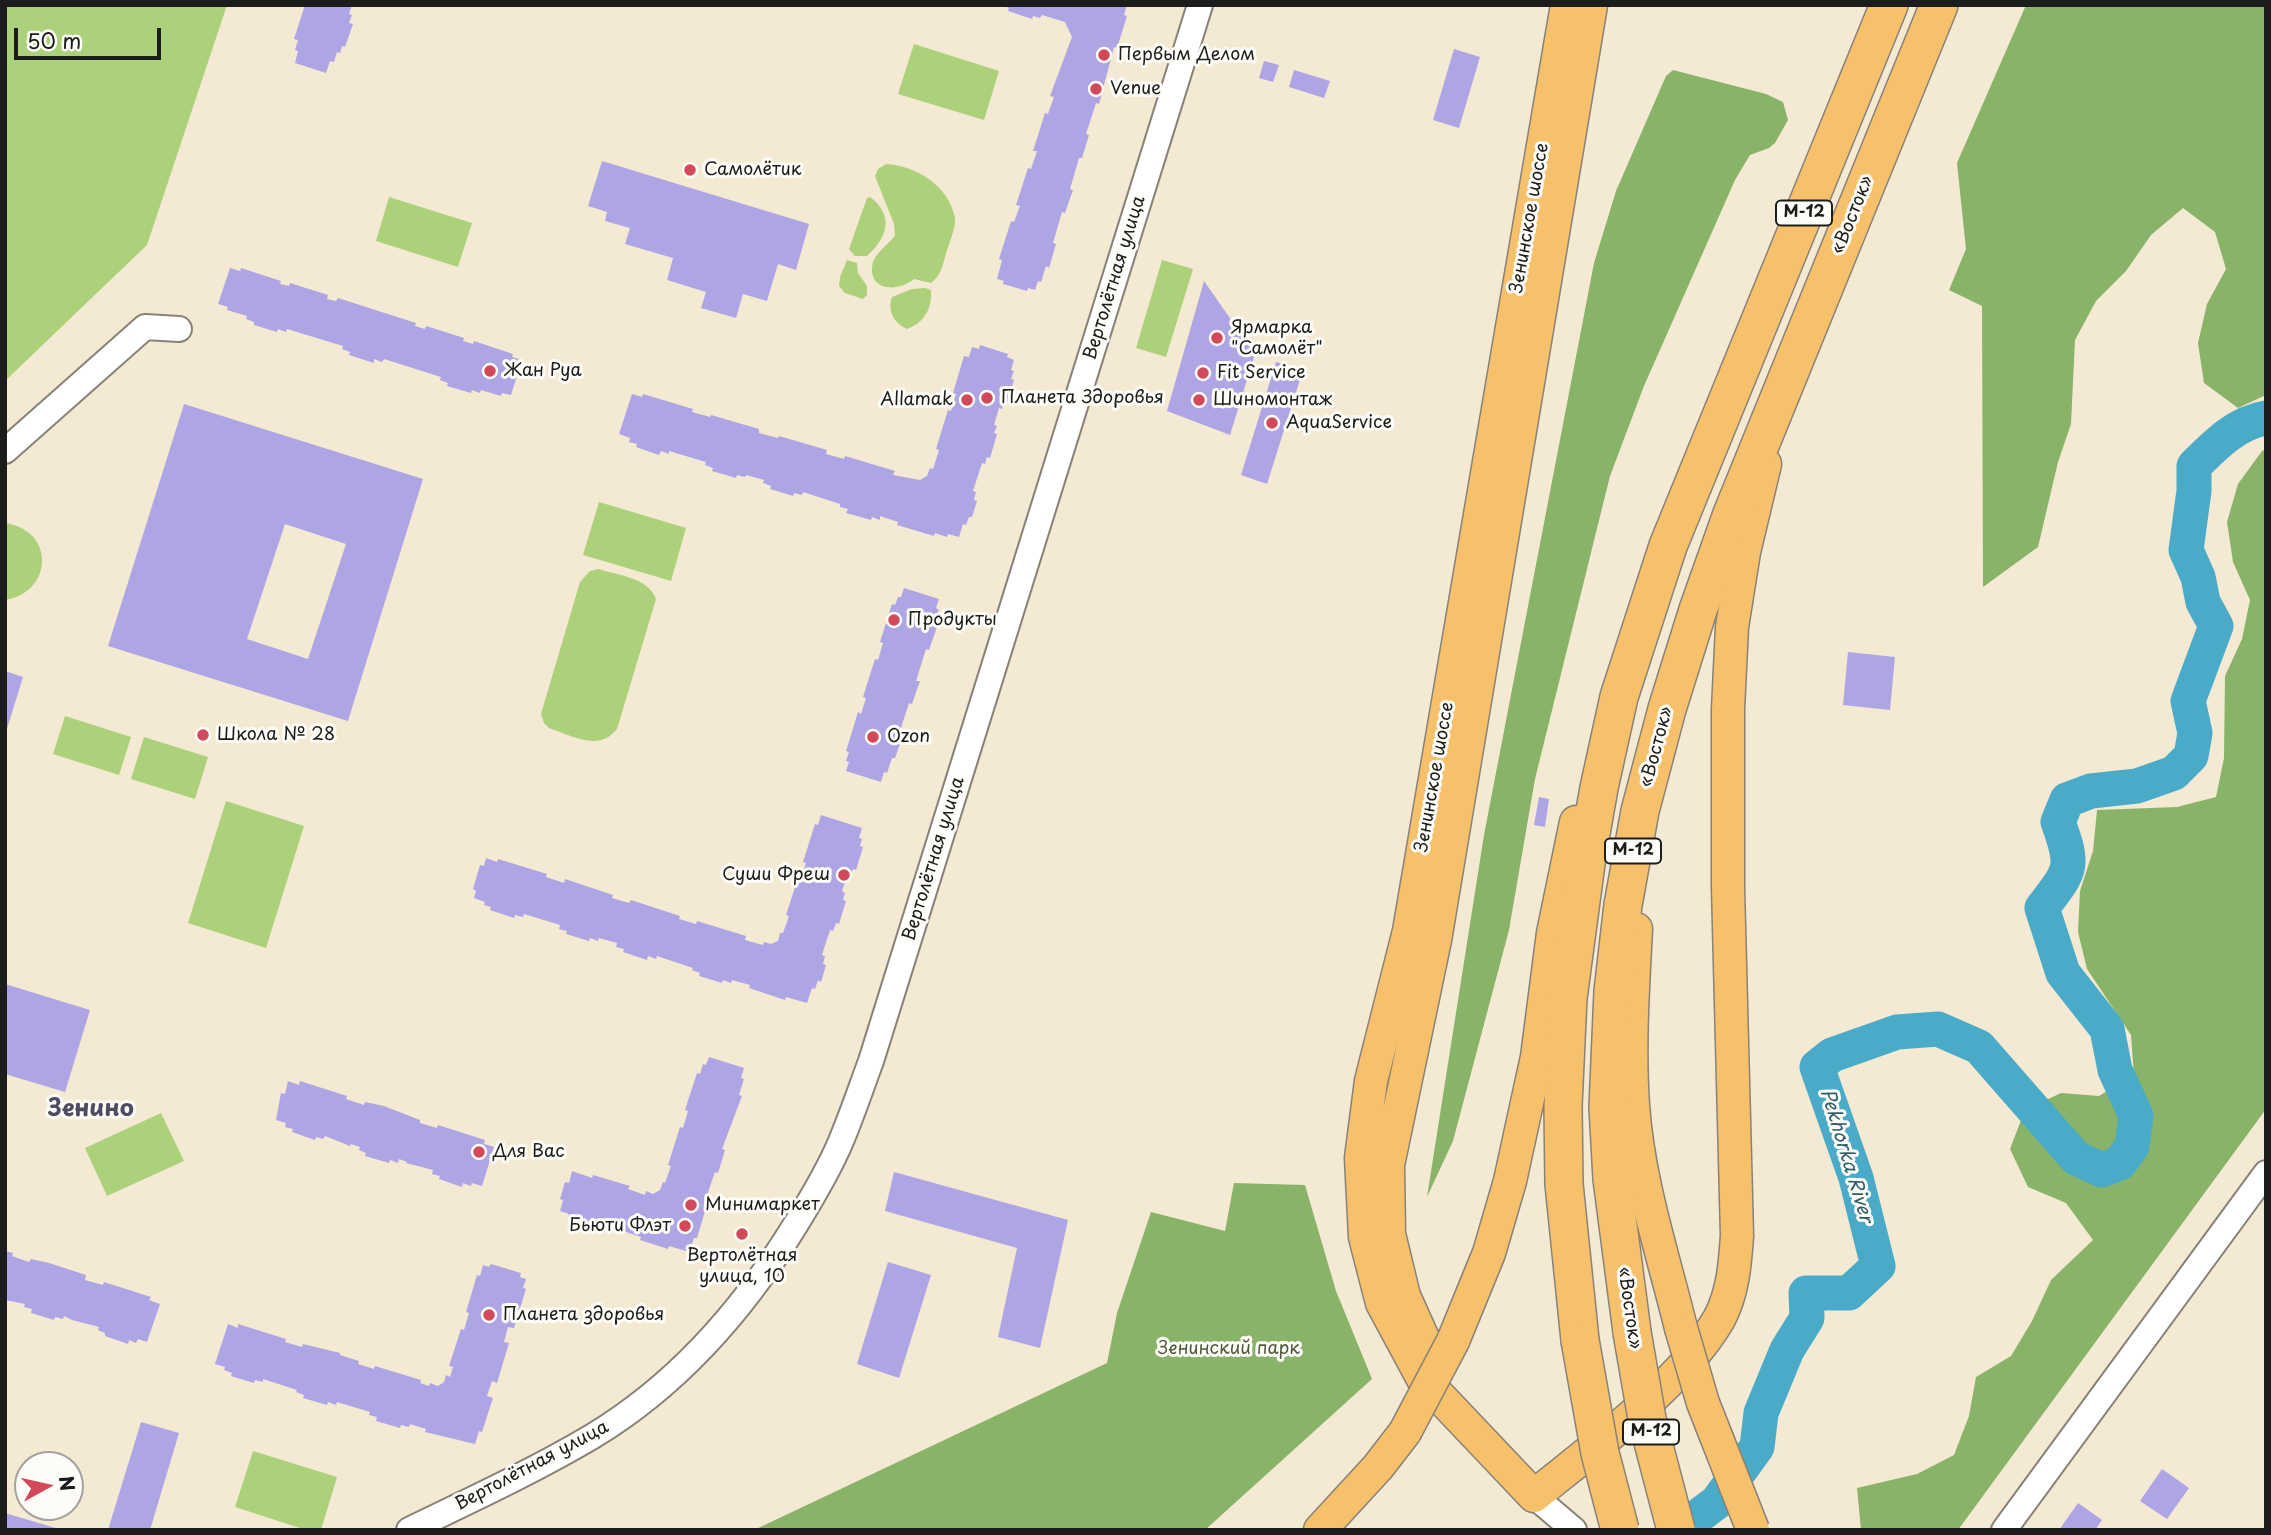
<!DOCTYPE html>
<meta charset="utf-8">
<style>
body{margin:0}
#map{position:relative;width:2271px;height:1535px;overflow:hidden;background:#f4e9d3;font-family:"Playpen Sans",sans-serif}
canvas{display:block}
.frame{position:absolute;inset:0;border:7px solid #1c1c1c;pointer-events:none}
.north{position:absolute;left:14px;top:1451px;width:70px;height:70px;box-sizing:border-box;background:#fdfcf7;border:2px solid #a3a29f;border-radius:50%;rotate:82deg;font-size:19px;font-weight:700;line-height:28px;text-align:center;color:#1c1c1c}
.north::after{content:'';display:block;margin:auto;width:24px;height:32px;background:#d1495b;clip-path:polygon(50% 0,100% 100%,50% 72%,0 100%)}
.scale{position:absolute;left:14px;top:28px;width:147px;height:32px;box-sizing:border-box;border:4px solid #1c1c1c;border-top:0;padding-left:9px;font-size:21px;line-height:24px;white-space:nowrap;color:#1c1c1c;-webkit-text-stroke:5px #fdfcf7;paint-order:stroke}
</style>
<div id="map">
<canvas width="2271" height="1535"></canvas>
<div class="frame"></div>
<div class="north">N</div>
<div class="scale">50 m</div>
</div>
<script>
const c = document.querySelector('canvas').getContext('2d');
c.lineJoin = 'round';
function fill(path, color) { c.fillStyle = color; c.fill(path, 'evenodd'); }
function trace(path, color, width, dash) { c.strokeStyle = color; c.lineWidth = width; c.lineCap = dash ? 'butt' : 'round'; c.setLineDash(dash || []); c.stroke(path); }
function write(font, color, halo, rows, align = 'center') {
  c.font = font + ' "Playpen Sans",sans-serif'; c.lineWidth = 6; c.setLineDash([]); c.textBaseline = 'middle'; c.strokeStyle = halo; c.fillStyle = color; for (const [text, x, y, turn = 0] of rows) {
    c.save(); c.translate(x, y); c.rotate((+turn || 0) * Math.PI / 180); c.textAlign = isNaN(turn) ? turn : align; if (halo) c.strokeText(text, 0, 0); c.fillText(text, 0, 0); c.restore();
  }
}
const green = new Path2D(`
 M 5,5 L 227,5 L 147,245 L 5,381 Z
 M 914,44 L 999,71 L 984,120 L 898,94 Z
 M 886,164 C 917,166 949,186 955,218 C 956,227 950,241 947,250 C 943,263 942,275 931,283 L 914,279 C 897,293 866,291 873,262 C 876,253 888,244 895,236 L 894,224 L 875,176 L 878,169 Z
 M 389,197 L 472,223 L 458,267 L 376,241 Z
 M 870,197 C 895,216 887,238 867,256 L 855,256 L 849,249 L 867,198 Z
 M 847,260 L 857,263 L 858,273 L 867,286 L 867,295 L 863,299 L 845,293 L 839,286 L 840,277 Z
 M 1162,260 L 1193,269 L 1166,357 L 1136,348 Z
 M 925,288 L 931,290 C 932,309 925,322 907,329 C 894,323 887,311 892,297 L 912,289 Z
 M 599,502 L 686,528 L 671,581 L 583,555 Z
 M 5,523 C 55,530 54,592 5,600 Z
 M 598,569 C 618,575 649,578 656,599 L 617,729 C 599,752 572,736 549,728 L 544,723 L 541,714 L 580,582 L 590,571 Z
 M 65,716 L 131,737 L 119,775 L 53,754 Z
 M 144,737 L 208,757 L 195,799 L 131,779 Z
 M 226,801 L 304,826 L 266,948 L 188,923 Z
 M 161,1113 L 184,1161 L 107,1196 L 85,1148 Z
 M 253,1451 L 337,1477 L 321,1530 L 306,1530 L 235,1507 Z`);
const forest = new Path2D(`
 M 2026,5 L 2266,5 L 2266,395 L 2238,408 L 2204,383 L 2198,343 L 2207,304 L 2226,269 L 2215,232 L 2183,208 L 2151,235 L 2126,271 L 2096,301 L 2075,340 L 2071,424 L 2058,462 L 2038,547 L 1983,587 L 1982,306 L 1949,290 L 1966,249 L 1957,163 Z
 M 1673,70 L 1766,94 L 1783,102 L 1788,120 L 1775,143 L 1769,148 L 1750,155 L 1735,180 L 1644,386 L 1610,476 L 1535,779 L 1509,930 L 1453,1141 L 1427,1197 L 1484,835 L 1594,263 L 1616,191 L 1666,76 Z
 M 2266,449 L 2266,1109 L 1958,1530 L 1861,1530 L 1857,1488 L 1917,1474 L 1954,1455 L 1969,1416 L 1976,1377 L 2011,1356 L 2032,1321 L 2051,1280 L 2093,1240 L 2066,1203 L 2028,1187 L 2010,1149 L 2025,1110 L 2061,1093 L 2099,1096 L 2134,1075 L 2131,1035 L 2087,969 L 2078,932 L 2080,891 L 2093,851 L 2097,810 L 2177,807 L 2216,797 L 2224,758 L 2225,676 L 2242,639 L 2250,600 L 2233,562 L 2227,522 L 2238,484 L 2262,451 Z
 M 1234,1183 L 1305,1185 L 1336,1291 L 1372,1379 L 1205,1530 L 754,1530 L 1107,1363 L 1117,1313 L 1151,1212 L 1225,1231 Z`);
const river = new Path2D(`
 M 1691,1530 L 1697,1517 L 1717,1502 L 1757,1447 L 1761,1413 L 1787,1350 L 1807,1318 L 1806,1293 L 1849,1293 L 1878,1266 L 1856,1178 L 1817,1067 L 1832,1055 L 1897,1032 L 1938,1029 L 1979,1047 L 2076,1158 L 2102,1170 L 2120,1163 L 2132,1146 L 2136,1116 L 2115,1070 L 2107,1029 L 2063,973 L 2042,908 C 2071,870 2075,868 2058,822 L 2067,800 L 2091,791 L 2137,786 L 2174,773 L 2191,756 L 2195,733 L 2188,701 L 2216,626 L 2203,602 L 2198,577 L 2186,550 L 2194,491 L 2194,466 C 2215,445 2236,423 2266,418`);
const building = new Path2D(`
 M 305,5 L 352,5 L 349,14 L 352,15 L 349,23 L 353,24 L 345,47 L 342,46 L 340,53 L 337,52 L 334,62 L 330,61 L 326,73 L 295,63 L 298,51 L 295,50 L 298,40 L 294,39 Z
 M 1001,5 L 1127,5 L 1124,15 L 1127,16 L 1117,48 L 1114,47 L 1099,104 L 1096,103 L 1086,134 L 1089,135 L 1082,158 L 1079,158 L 1070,189 L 1073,190 L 1065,213 L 1062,212 L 1053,243 L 1056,244 L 1049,268 L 1046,266 L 1041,282 L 1038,281 L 1035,290 L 1028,288 L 1027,291 L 1003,284 L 1004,281 L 997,279 L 1002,260 L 999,259 L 1011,221 L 1014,222 L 1020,206 L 1016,205 L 1028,168 L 1031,169 L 1037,151 L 1033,151 L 1045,113 L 1048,114 L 1054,97 L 1050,96 L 1072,37 L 1065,22 L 1042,15 L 1040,18 L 1033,16 L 1032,19 L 1008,11 L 1009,8 Z
 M 1454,49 L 1480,57 L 1459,128 L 1433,120 Z
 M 1264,61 L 1279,65 L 1273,82 L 1259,78 Z
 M 1294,70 L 1330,81 L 1324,98 L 1289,87 Z
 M 602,161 L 809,224 L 796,270 L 778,264 L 767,301 L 743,294 L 736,318 L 701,308 L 706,292 L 667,280 L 673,258 L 625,244 L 630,228 L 605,221 L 607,212 L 588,206 Z
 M 230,268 L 240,271 L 241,268 L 281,281 L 280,284 L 289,286 L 290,283 L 328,295 L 327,299 L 336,301 L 338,298 L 416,323 L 415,326 L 425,329 L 426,326 L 464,338 L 463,341 L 473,344 L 474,341 L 513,354 L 512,357 L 522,360 L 511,395 L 502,393 L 501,396 L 481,390 L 480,393 L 472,390 L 471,393 L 447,386 L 448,383 L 440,380 L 441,377 L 384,359 L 382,362 L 374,359 L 374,363 L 349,355 L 350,352 L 342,349 L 343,346 L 287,329 L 286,332 L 278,329 L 277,332 L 254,325 L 254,322 L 246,319 L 247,316 L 227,310 L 228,307 L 218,304 Z
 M 1204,281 L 1255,354 L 1230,435 L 1167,411 Z
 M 980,345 L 1008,354 L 1007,357 L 1014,360 L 1011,370 L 1014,371 L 1011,379 L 1014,380 L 1007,403 L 1004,402 L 1002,409 L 999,408 L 994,425 L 997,426 L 994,433 L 997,434 L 990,458 L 987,457 L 985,464 L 982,463 L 973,491 L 976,492 L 974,500 L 977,501 L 972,517 L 969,517 L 966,525 L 963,524 L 959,537 L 948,534 L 947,537 L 935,533 L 934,536 L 897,525 L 898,522 L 880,516 L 880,520 L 872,517 L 871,520 L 846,513 L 848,509 L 840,507 L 840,504 L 803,492 L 802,495 L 794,493 L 793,496 L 770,489 L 771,486 L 763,483 L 764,480 L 746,475 L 745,477 L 737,475 L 736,478 L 712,471 L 713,468 L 705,465 L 706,462 L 669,451 L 669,454 L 661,451 L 659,455 L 636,447 L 637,444 L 629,442 L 630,438 L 619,434 L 632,394 L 642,397 L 643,394 L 693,409 L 692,412 L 710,417 L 711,415 L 759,429 L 759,433 L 778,438 L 779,436 L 827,450 L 826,454 L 844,459 L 845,456 L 895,471 L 893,475 L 920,480 L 927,476 L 930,468 L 933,469 L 939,450 L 936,449 L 948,410 L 951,411 L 956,394 L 953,393 L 964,356 L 969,357 L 972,347 L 979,349 Z
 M 1276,362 L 1303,370 L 1267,484 L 1241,475 Z
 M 184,404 L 423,479 L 348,721 L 108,646 ZM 285,524 L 346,544 L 308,659 L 247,639 Z
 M 904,588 L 939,599 L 936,608 L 939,610 L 933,626 L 937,627 L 929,650 L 926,649 L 916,681 L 920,681 L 912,704 L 909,703 L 899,734 L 903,735 L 895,758 L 892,758 L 887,773 L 884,772 L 881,782 L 846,771 L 849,762 L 846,761 L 849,752 L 846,751 L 858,712 L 861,714 L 866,698 L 863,697 L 875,659 L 878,660 L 883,643 L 880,642 L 892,604 L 895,605 L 898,597 L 901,597 Z
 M 1848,652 L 1895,657 L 1890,710 L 1843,705 Z
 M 5,671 L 23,677 L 6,732 L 5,732 Z
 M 1539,797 L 1549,799 L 1545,827 L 1534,825 Z
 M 821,815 L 862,828 L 859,838 L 862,839 L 860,846 L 863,847 L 856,870 L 853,869 L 850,877 L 847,876 L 842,891 L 845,893 L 843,900 L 846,901 L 839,924 L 836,923 L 833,931 L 830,930 L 822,955 L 825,956 L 823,964 L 826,965 L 821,982 L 818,980 L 815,989 L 812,988 L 807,1003 L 786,997 L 785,1000 L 749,988 L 750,985 L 732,980 L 731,983 L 723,980 L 722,983 L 699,976 L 700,973 L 692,970 L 693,968 L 657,956 L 656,959 L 648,956 L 647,960 L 623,952 L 624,949 L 616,947 L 617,943 L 599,938 L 598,941 L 590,938 L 589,941 L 566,934 L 567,931 L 559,929 L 560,925 L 524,914 L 523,917 L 515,915 L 514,918 L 490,910 L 491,907 L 484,905 L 485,902 L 474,898 L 476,891 L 473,889 L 480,865 L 484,866 L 486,858 L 497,862 L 498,859 L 547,874 L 546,877 L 564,883 L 565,879 L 613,895 L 612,898 L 629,903 L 631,900 L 680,916 L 679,919 L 696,924 L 697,921 L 746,936 L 745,940 L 763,945 L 764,942 L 771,944 L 778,941 L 780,933 L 783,933 L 789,916 L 786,915 L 798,878 L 801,879 L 806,863 L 803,862 L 815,824 L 818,825 Z
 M 5,984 L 90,1010 L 65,1092 L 5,1074 Z
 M 709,1057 L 744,1068 L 741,1078 L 744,1079 L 739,1095 L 742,1096 L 722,1149 L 725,1150 L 718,1173 L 715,1172 L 704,1204 L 707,1205 L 697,1238 L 694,1238 L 689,1252 L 669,1246 L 668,1249 L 640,1240 L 641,1237 L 608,1226 L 607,1229 L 599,1227 L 598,1230 L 575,1223 L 576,1219 L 568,1217 L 569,1214 L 560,1211 L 563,1200 L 560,1199 L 565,1182 L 569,1183 L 572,1171 L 592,1178 L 593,1175 L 630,1186 L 628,1189 L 645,1195 L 646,1191 L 653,1194 L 660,1190 L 663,1182 L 665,1183 L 671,1166 L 668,1165 L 680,1127 L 683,1128 L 688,1111 L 685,1110 L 697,1073 L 700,1074 L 703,1064 L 706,1065 Z
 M 288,1081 L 299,1085 L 300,1081 L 347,1096 L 346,1099 L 364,1105 L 365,1102 L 384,1106 L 420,1120 L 420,1123 L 437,1128 L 438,1125 L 485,1140 L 484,1144 L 494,1147 L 482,1186 L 472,1183 L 471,1186 L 463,1183 L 462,1187 L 439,1179 L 440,1176 L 432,1174 L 433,1170 L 406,1163 L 407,1162 L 399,1159 L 398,1163 L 390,1160 L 389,1163 L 365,1156 L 366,1153 L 359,1150 L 360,1147 L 351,1144 L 350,1146 L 325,1136 L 323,1139 L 316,1137 L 315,1140 L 292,1132 L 293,1129 L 285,1127 L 286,1123 L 276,1120 L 281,1093 L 285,1094 Z
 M 894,1172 L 1068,1220 L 1040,1348 L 998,1337 L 1017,1248 L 885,1211 Z
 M 5,1251 L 13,1253 L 12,1256 L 29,1262 L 31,1259 L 49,1263 L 86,1275 L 85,1280 L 103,1285 L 104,1282 L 151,1297 L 149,1300 L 160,1304 L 147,1342 L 138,1339 L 136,1343 L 129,1340 L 128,1344 L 105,1336 L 105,1333 L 98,1330 L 99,1327 L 72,1320 L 64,1316 L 63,1319 L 55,1317 L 54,1320 L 31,1313 L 32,1309 L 24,1307 L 25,1304 L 5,1300 Z
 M 888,1262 L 931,1275 L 899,1378 L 857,1364 Z
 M 491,1264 L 521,1273 L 520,1277 L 526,1279 L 523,1288 L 526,1289 L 514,1328 L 508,1327 L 504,1342 L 509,1343 L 497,1383 L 492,1381 L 487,1396 L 493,1398 L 482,1432 L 479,1431 L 475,1444 L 425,1432 L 426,1429 L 410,1424 L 409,1427 L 401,1425 L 400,1428 L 376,1421 L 377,1417 L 369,1415 L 370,1412 L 337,1402 L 336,1405 L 328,1402 L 327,1405 L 303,1398 L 304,1395 L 296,1392 L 297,1390 L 263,1379 L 263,1382 L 255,1380 L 254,1383 L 231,1376 L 232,1373 L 224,1370 L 225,1367 L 215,1364 L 228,1324 L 238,1328 L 238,1324 L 286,1339 L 285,1342 L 302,1347 L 303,1344 L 340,1353 L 340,1355 L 359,1361 L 358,1364 L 374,1369 L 375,1366 L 421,1380 L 420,1383 L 429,1386 L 430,1383 L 438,1386 L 444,1382 L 446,1375 L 450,1377 L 453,1367 L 449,1366 L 461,1329 L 464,1330 L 469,1313 L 466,1312 L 477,1275 L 480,1276 L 483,1265 L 489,1267 Z
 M 141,1422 L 179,1433 L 150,1530 L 108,1530 Z
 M 2162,1469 L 2189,1488 L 2167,1519 L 2140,1501 Z
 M 2078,1503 L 2102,1520 L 2095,1530 L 2059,1530 Z
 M 5,1513 L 59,1529 L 59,1530 L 5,1530 Z`);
const minor = new Path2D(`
 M 5,451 L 145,327 L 179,329
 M 1534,1496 L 1574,1530
 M 409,1530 C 471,1500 534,1471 593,1436 C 679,1384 744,1309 796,1224 C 812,1198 829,1170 841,1141 C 852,1115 861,1088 871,1061 L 1200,5
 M 2004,1530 L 2266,1173`);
const major = new Path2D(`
 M 1636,929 C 1633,987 1629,1047 1633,1105 C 1638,1180 1663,1255 1681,1328
 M 1453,1341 L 1489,1253 L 1510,1181 L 1537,1057 L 1553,933 L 1576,822
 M 1426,1345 L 1404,1296 L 1389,1234 L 1388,1165 L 1435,940 L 1591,5
 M 1534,1496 L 1423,1379 L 1382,1303 L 1365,1237 L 1361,1158 L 1371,1081 L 1409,931 L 1567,5
 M 1534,1496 C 1592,1449 1681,1384 1719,1319 C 1733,1293 1735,1264 1737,1236 L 1728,887 L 1728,709 L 1732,627 L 1744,552 L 1765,464
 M 1320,1530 L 1378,1467 L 1405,1432`);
const highway = new Path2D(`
 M 1632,1332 L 1612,1179 L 1608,1107 L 1613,991 L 1623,905 L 1640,811 L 1667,709 L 1698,610 L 1732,514 L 1939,5
 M 1580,1340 L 1564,1184 L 1563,1106 L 1568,998 L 1587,856 L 1599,788 L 1619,697 L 1668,546 L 1889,5`);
const majorBridge = new Path2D(`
 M 1681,1328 L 1703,1403 L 1753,1530
 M 1405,1432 L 1453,1341`);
const highwayBridge = new Path2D(`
 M 1632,1332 L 1647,1419 L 1676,1530
 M 1580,1340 L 1600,1453 L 1620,1530`);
const markers = [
 [1104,55,7,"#d1495b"],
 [1096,89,7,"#d1495b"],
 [690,170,7,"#d1495b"],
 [1217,338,7,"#d1495b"],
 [490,371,7,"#d1495b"],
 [1203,373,7,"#d1495b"],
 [987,398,7,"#d1495b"],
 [967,400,7,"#d1495b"],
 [1199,400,7,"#d1495b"],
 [1272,423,7,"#d1495b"],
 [894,620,7,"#d1495b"],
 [203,735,7,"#d1495b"],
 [873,737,7,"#d1495b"],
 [844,875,7,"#d1495b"],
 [479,1152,7,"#d1495b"],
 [691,1205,7,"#d1495b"],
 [685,1226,7,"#d1495b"],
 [742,1234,7,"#d1495b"],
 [489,1315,7,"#d1495b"]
];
const shields = [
 [1804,213,56],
 [1633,851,56],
 [1651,1432,56]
];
const shieldNames = [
 ["М-12",1804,213],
 ["М-12",1633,851],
 ["М-12",1651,1432]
];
const poiNames = [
 ["Первым Делом",1118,55],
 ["Venue",1110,89],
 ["Самолётик",704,170],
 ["Ярмарка",1231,328],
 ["\"Самолёт\"",1231,349],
 ["Жан Руа",504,371],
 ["Fit Service",1217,373],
 ["Планета Здоровья",1001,398],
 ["Allamak",953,400,"right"],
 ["Шиномонтаж",1213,400],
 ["AquaService",1286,423],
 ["Продукты",908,620],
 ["Школа № 28",217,735],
 ["Ozon",887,737],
 ["Суши Фреш",830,875,"right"],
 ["Для Вас",493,1152],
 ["Минимаркет",705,1205],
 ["Бьюти Флэт",671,1226,"right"],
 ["Вертолётная",742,1256,"center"],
 ["улица, 10",742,1277,"center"],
 ["Планета здоровья",503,1315]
];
const streetNames = [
 ["«Восток»",1853,215,-68],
 ["Зенинское шоссе",1530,218,-80],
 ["Вертолётная улица",1115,278,-73],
 ["«Восток»",1657,747,-75],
 ["Зенинское шоссе",1435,777,-80],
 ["Вертолётная улица",934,859,-73],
 ["«Восток»",1629,1308,82],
 ["Вертолётная улица",532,1466,-28]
];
const parkNames = [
 ["Зенинский парк",1229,1349]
];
const waterNames = [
 ["Pekhorka River",1846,1156,73]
];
const districtNames = [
 ["Зенино",91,1109]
];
fill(green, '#add17a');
fill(forest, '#8ab36a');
trace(river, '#49abc8', 35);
fill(building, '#aea5e5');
trace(minor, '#888278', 28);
trace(major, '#888278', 35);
trace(highway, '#888278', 40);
trace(minor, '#fff', 24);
trace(major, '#f7c06b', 32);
trace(highway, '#f7c06b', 37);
trace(majorBridge, '#888278', 35, []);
trace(highwayBridge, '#888278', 40, []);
trace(majorBridge, '#f7c06b', 32);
trace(highwayBridge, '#f7c06b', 37);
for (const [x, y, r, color] of markers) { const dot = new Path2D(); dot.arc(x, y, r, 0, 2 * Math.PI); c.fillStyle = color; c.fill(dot); trace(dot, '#fdfcf7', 2.5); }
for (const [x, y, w] of shields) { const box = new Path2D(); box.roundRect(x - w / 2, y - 12.5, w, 25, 5); c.fillStyle = '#fdfcf7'; c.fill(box); trace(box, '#1c1c1c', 2); }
write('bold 16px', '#1c1c1c', null, shieldNames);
write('18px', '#1c1c1c', '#fdfcf7', poiNames, 'left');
write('18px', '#1c1c1c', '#fdfcf7', streetNames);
write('18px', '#4f5b3d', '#fdfcf7', parkNames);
write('italic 19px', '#305c69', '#fdfcf7', waterNames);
write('bold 24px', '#4f4c62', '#fdfcf7', districtNames);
</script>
